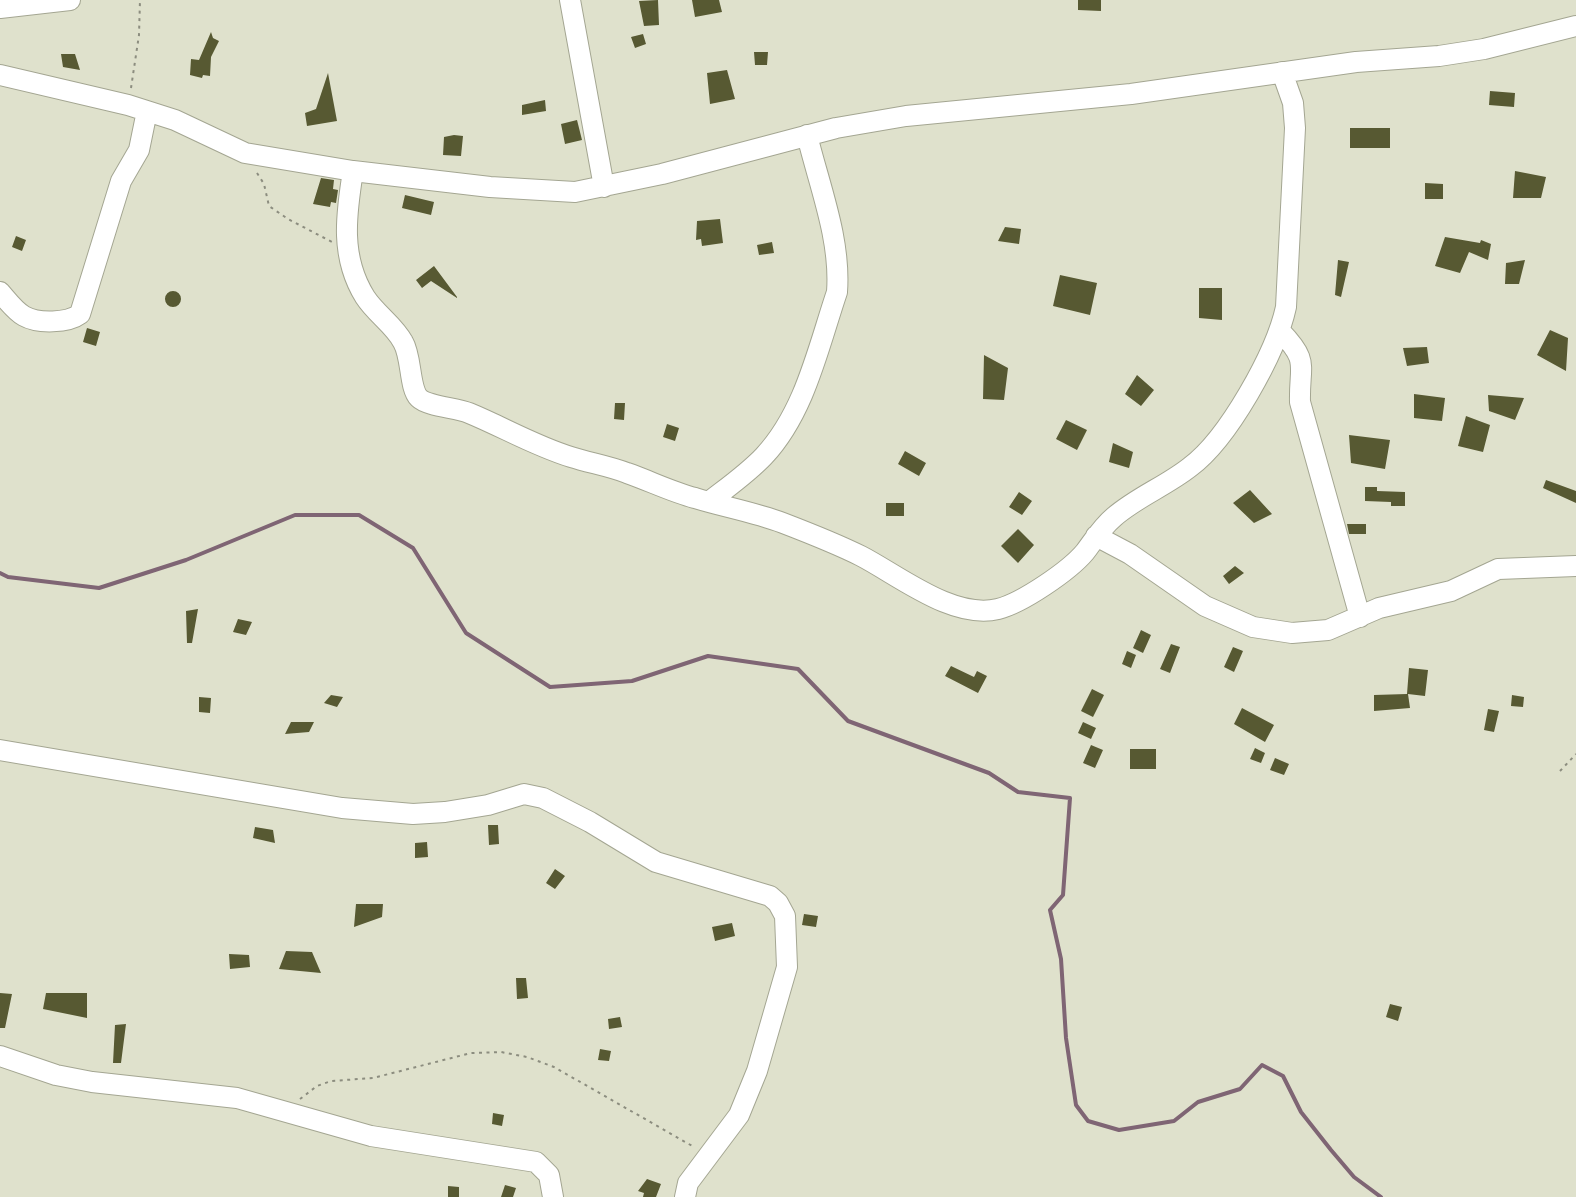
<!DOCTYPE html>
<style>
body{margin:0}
canvas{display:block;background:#dfe1cc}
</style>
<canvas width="1576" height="1197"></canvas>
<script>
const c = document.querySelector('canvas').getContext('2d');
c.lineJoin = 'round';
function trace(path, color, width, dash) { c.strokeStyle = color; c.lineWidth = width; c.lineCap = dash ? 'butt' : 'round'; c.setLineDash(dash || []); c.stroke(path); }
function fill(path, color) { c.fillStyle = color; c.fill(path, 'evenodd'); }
const stream = new Path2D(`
 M 0,573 L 8,577 L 99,588 L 186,560 L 295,515 L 359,515 L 413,548 L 466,633 L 550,687 L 632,681 L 708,656 L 798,669 L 848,721 L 989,773 L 1018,792 L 1070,798 L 1063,895 L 1050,910 L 1061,959 L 1066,1038 L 1076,1105 L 1088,1121 L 1119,1130 L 1174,1121 L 1198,1102 L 1240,1089 L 1262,1065 L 1283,1076 L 1301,1112 L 1331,1150 L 1354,1177 L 1381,1197`);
const building = new Path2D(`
 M 658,0 L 659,25 L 644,26 L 639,1 Z
 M 692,0 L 719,0 L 722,12 L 695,17 Z
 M 1078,0 L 1101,0 L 1101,11 L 1078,10 Z
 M 211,32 L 213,38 L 219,41 L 211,57 L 210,76 L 203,75 L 202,78 L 190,75 L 191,59 L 199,60 Z
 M 643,34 L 646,44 L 635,48 L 631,37 Z
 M 754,52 L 768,52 L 767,65 L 755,65 Z
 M 61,54 L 75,54 L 80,70 L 63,67 Z
 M 727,70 L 735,99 L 710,104 L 707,73 Z
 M 328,73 L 337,121 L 307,126 L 305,113 L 316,109 Z
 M 1490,91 L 1515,93 L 1514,107 L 1489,105 Z
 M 545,100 L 546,111 L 522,115 L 522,105 Z
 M 577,120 L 582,140 L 565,144 L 561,124 Z
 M 1350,128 L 1390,128 L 1390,148 L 1350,148 Z
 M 454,135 L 463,136 L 461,156 L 443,155 L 444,137 Z
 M 1515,171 L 1546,177 L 1541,198 L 1513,198 Z
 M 321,178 L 334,180 L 333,189 L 338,190 L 336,203 L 331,202 L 330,207 L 313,204 Z
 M 1425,183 L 1443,184 L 1443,199 L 1425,199 Z
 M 405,195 L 434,202 L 431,215 L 402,208 Z
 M 720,219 L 723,243 L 702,246 L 701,239 L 696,240 L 697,221 Z
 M 1005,227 L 1021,229 L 1019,244 L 998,241 Z
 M 16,236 L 26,240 L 22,251 L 12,247 Z
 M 1445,237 L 1480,243 L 1481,240 L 1491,244 L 1488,260 L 1469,252 L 1460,273 L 1435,266 Z
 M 772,242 L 774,253 L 759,255 L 757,245 Z
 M 1338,260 L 1349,262 L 1341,297 L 1335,295 Z
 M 1525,260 L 1519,284 L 1505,284 L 1506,263 Z
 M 434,266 L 457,297 L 457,298 L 431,281 L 422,288 L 416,280 Z
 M 1060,275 L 1097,283 L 1090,315 L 1053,306 Z
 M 1199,288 L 1222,288 L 1222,320 L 1199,318 Z
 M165 299a8 8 0 1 1 16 0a8 8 0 1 1-16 0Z
 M 87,328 L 100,332 L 96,346 L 83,342 Z
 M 1550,330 L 1568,338 L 1566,371 L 1537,355 Z
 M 1427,347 L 1429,363 L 1407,366 L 1403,348 Z
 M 984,355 L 1008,368 L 1004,400 L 983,399 Z
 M 1137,375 L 1154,390 L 1141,406 L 1125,394 Z
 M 1414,394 L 1445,398 L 1442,421 L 1414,418 Z
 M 1488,395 L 1524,398 L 1515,420 L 1489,411 Z
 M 615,403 L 625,403 L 624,420 L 614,419 Z
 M 1466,416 L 1490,425 L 1483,452 L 1458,446 Z
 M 1066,420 L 1087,430 L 1077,450 L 1056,439 Z
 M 667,424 L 679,428 L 675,441 L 663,437 Z
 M 1349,435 L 1390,440 L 1385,469 L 1351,463 Z
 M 1113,443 L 1133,452 L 1129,468 L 1109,462 Z
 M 905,451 L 926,463 L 919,476 L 898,464 Z
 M 1546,480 L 1576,491 L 1576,503 L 1543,488 Z
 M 1365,487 L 1377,487 L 1377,491 L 1405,492 L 1405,506 L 1391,506 L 1391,502 L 1365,501 Z
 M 1250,490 L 1272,514 L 1254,523 L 1233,503 Z
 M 1019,492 L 1032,501 L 1022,515 L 1009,507 Z
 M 886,503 L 904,503 L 904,516 L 886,516 Z
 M 1347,524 L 1366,524 L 1366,534 L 1349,534 Z
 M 1018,529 L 1034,545 L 1018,563 L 1001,546 Z
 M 1235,566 L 1244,573 L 1229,584 L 1223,576 Z
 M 198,609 L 192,643 L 187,643 L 186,611 Z
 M 238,619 L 252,622 L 246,635 L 233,632 Z
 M 1141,630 L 1151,635 L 1143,653 L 1133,648 Z
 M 1171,644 L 1180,647 L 1170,673 L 1160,669 Z
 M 1233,647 L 1243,651 L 1234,672 L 1224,667 Z
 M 1127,651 L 1136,655 L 1131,668 L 1122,664 Z
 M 951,666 L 974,677 L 977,671 L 987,676 L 978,693 L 945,676 Z
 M 1409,668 L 1428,670 L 1425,696 L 1408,694 L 1410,708 L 1374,711 L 1374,695 L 1407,694 Z
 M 1092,689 L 1104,695 L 1093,717 L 1081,711 Z
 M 331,695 L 343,697 L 337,707 L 324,703 Z
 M 1512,695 L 1524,697 L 1523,707 L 1511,706 Z
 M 199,697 L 211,698 L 210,713 L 199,712 Z
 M 1242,708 L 1274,725 L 1265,742 L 1234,724 Z
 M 1488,709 L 1499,711 L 1494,732 L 1484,730 Z
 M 291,722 L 314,722 L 309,732 L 285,734 Z
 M 1083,722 L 1096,728 L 1091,739 L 1078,733 Z
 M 1091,745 L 1103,750 L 1095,768 L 1083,763 Z
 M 1255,748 L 1265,753 L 1261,763 L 1250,759 Z
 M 1130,749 L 1156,749 L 1156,769 L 1130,769 Z
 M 1275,758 L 1289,764 L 1284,775 L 1270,770 Z
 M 488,825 L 498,825 L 499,844 L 489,845 Z
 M 255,827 L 273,830 L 275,843 L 253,838 Z
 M 427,842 L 428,857 L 415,858 L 415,843 Z
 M 555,869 L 565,876 L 555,889 L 546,883 Z
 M 356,904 L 383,904 L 382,917 L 354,927 Z
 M 804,914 L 818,916 L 816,927 L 802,925 Z
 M 732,923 L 735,936 L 715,941 L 712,927 Z
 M 286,951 L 312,952 L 321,973 L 279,969 Z
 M 229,954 L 249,955 L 250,967 L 230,969 Z
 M 516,978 L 526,978 L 528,998 L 517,999 Z
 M 0,993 L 12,994 L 5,1028 L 0,1028 Z
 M 46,993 L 87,993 L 87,1018 L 43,1009 Z
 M 1390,1004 L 1402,1007 L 1398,1021 L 1386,1017 Z
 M 620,1017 L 622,1027 L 609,1029 L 608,1019 Z
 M 126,1024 L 121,1063 L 113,1063 L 115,1025 Z
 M 600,1049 L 611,1051 L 609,1061 L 598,1060 Z
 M 493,1113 L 504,1115 L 502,1126 L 492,1124 Z
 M 647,1179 L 661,1184 L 656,1197 L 643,1197 L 644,1193 L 638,1191 Z
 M 505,1185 L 516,1188 L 513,1197 L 501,1197 Z
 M 448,1186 L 459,1187 L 459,1197 L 448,1197 Z`);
const path = new Path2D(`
 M 131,88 L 139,35 L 140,0
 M 257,173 L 264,184 L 269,206 L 288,219 L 332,242
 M 1560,771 L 1576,754
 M 300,1099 L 317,1086 L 331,1081 L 373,1078 L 471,1053 L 501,1052 L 527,1057 L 554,1067 L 694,1147`);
const minor = new Path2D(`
 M 570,0 L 604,187
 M 0,8 L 70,0
 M 0,75 L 128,105 L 175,120 L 245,153 L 353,171 C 346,215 340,257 365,297 C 376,314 394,325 403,342 C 412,357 409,388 419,398 C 427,406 457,408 469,413 C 503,427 535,446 571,457 C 590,463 609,466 627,473 C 650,481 672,492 695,498 C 724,507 754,512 783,523 C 809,533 835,543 861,556 C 898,575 953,620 998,609 C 1022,603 1069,571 1085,552 C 1094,540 1102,527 1114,517 C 1137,497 1166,486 1190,467 C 1228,439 1276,353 1286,307 L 1295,128 L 1293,103 L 1282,72
 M 353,171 L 490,187 L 575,192 L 662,174 L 836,128 L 906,116 L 1131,94 L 1356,62 L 1439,56 L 1484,49 L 1576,26
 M 0,292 C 7,300 15,311 24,316 C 38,324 68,323 80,314 L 121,181 L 139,150 L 147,111
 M 1280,331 C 1310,362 1299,364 1300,402 L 1360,617
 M 710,501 C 728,487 748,473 764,456 C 805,412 818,348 837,292 C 841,239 819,185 807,135
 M 1096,536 L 1130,554 L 1205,606 L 1253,627 L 1292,633 L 1328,630 L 1379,608 L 1451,591 L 1498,569 L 1576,566
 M 0,750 L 342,808 L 413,814 L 445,812 L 488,805 L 524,794 L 543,798 L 590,822 L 656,862 L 770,896 L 778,903 L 785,916 L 787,967 L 757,1071 L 739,1115 L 688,1183 L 685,1197
 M 0,1056 L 56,1075 L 92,1082 L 237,1098 L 371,1136 L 536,1162 L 549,1175 L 553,1197`);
trace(stream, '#7f6574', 4);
fill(building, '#575932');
trace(minor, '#a4a692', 22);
trace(path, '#8c8d7f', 2, [3, 4.5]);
trace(minor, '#fff', 20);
</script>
